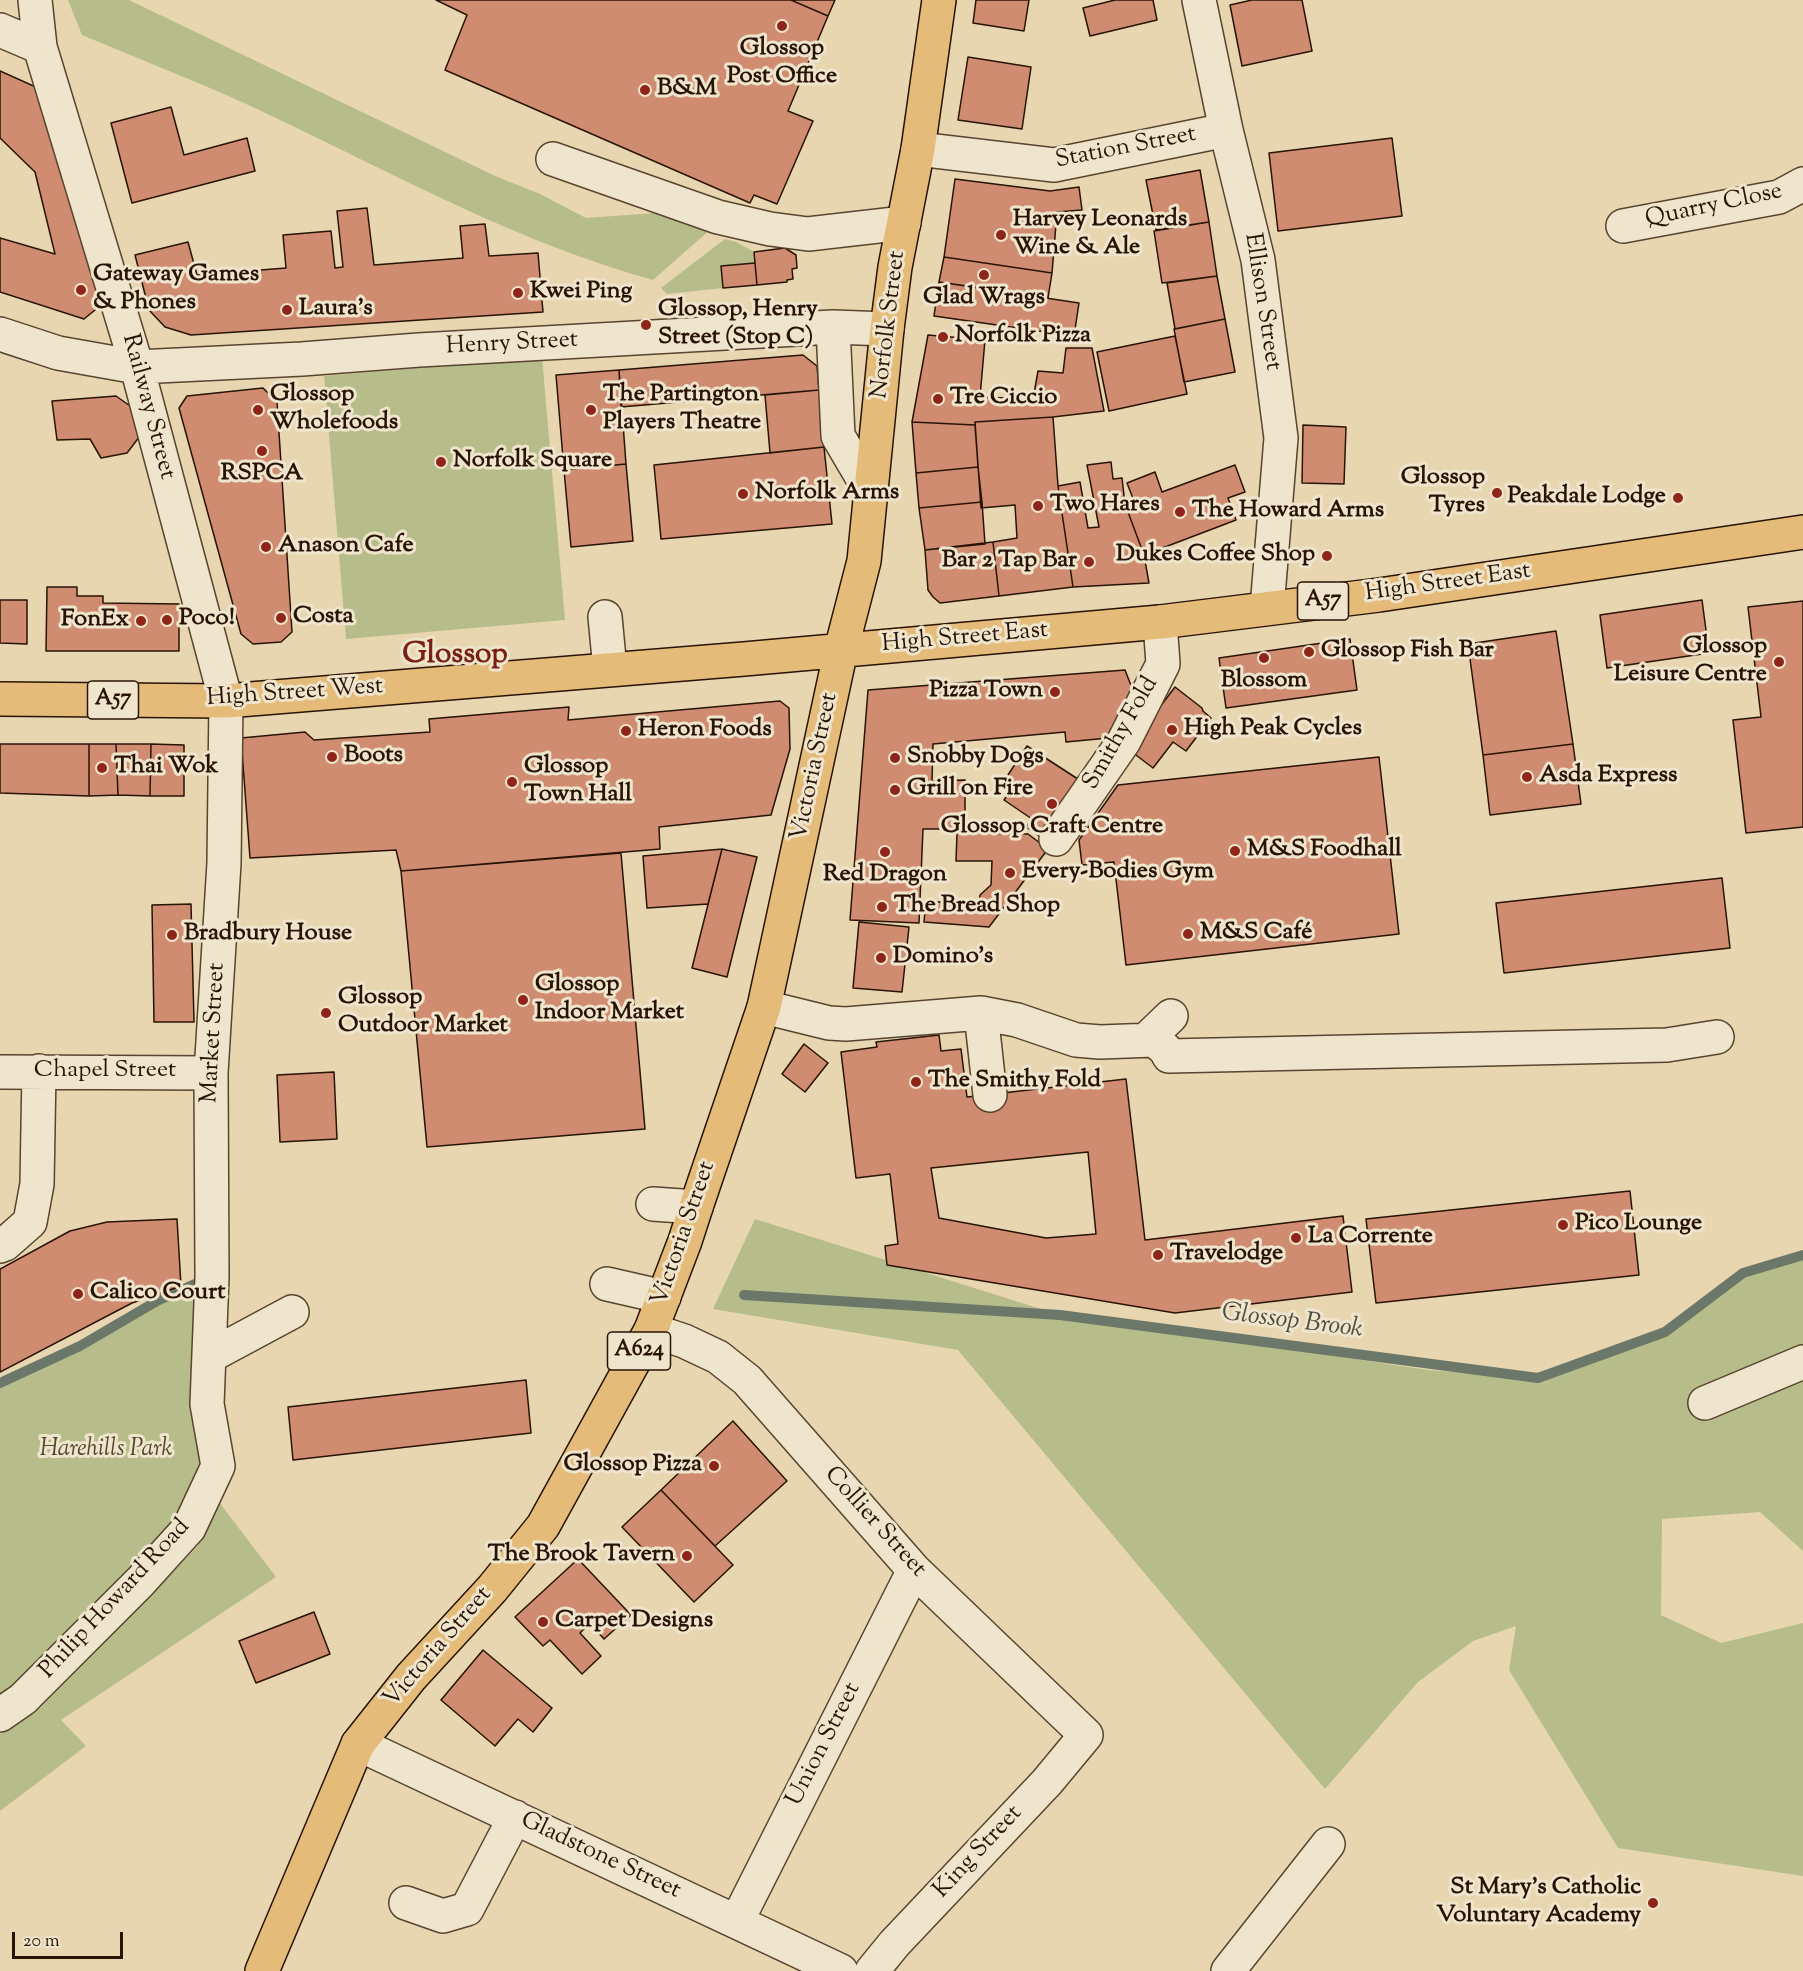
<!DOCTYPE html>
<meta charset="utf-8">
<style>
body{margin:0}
#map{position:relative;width:1803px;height:1971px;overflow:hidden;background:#e7d6b0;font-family:"Sorts Mill Goudy",serif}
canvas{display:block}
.scale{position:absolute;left:12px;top:1932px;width:111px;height:27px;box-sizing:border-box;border:3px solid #281304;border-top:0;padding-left:8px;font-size:18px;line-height:21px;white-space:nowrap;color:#281304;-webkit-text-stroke:4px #efe4cc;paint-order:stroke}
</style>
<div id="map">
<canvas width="1803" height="1971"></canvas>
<div class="scale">20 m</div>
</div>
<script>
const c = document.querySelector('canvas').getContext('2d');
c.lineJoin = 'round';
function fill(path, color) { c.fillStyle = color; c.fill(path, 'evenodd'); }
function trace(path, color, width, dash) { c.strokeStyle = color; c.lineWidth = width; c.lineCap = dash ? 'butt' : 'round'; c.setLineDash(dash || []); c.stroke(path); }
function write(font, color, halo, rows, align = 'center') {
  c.font = font + ' "Sorts Mill Goudy",serif'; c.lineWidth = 6; c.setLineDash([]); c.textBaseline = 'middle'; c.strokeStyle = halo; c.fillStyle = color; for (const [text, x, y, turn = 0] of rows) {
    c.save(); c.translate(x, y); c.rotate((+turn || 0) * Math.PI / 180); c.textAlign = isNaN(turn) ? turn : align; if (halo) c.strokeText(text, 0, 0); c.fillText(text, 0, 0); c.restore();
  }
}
const green = new Path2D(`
 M 68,0 L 129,0 L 493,175 L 540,194 L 586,218 L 696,210 L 711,229 L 653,280 C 519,243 398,176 274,117 C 212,87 146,62 82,35 Z
 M 725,239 L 736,242 L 754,252 L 755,263 L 721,266 L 723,288 L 667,294 L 661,288 Z
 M 542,357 L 565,620 L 346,639 L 324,376 Z
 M 755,1219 L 1060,1315 L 1428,1370 L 1538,1378 L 1665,1332 L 1743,1273 L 1803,1255 L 1803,1551 L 1760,1512 L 1662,1519 L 1661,1615 L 1721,1643 L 1803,1623 L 1803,1876 L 1618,1848 L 1509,1670 L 1516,1626 L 1473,1641 L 1418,1682 L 1325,1789 L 958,1350 L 713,1309 Z
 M 212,1277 L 218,1466 L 189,1528 L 0,1715 L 0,1383 L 80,1346 L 157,1301 Z
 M 219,1502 L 276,1577 L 61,1720 L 86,1746 L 0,1811 L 0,1734 L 41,1707 L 198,1546 Z`);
const stream = new Path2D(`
 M 744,1295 L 1060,1315 L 1538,1378 L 1665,1332 L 1743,1273 L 1803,1255
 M 0,1383 L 80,1346 L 157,1301 L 206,1279`);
const building = new Path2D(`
 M 436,0 L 791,0 L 828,16 L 788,111 L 813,121 L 777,204 L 754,195 L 750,203 L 445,70 L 467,15 Z
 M 791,0 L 835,0 L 828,16 Z
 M 976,0 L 1029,0 L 1024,31 L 973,23 Z
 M 1115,0 L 1153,0 L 1157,20 L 1090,36 L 1083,8 Z
 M 1252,0 L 1302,0 L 1312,51 L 1242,66 L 1230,5 Z
 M 968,57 L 1031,67 L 1022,129 L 958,120 Z
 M 0,71 L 38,88 L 104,297 L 95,310 L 84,319 L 0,292 L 0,238 L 55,254 L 35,172 L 0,138 Z
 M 171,107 L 184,155 L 247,138 L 255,171 L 132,203 L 111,123 Z
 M 1392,138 L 1402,216 L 1278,231 L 1269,153 Z
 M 1200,170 L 1209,222 L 1156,230 L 1146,180 Z
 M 955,179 L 1050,191 L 1079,187 L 1082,210 L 1057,212 L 1052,273 L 944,257 Z
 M 367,208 L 374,265 L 463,258 L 460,226 L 485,224 L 489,256 L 538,253 L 543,312 L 191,335 L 165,327 L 149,310 L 135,255 L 188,242 L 197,275 L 286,268 L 283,235 L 331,231 L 335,268 L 343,267 L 337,211 Z
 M 1209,222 L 1217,276 L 1162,283 L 1154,231 Z
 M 785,248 L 796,255 L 797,268 L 792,269 L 793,279 L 787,280 L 787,282 L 757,285 L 754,252 Z
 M 944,257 L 1052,273 L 1048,298 L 939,282 Z
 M 755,263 L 757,285 L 723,288 L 721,266 Z
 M 1217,276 L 1225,319 L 1175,329 L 1167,283 Z
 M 939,282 L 1079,303 L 1074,336 L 934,316 Z
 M 1225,319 L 1235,372 L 1184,382 L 1174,329 Z
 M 928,335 L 985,340 L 980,397 L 1033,399 L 1038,371 L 1063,373 L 1066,348 L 1092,348 L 1104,411 L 1053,417 L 975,422 L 975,425 L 912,422 Z
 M 1175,336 L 1187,394 L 1109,411 L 1097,352 Z
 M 803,355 L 817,366 L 819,390 L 621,407 L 619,370 Z
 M 619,370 L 626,464 L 564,470 L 556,375 Z
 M 263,388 L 277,402 L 292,632 L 281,642 L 253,644 L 241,634 L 179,408 L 187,396 Z
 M 819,390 L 824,447 L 770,453 L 765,395 Z
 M 116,396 L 140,413 L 143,432 L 127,453 L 101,458 L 90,439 L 57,440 L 52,401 Z
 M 1053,417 L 1058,486 L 1073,587 L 999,596 L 993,542 L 1017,538 L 1015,505 L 981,508 L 975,422 Z
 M 912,422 L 975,425 L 978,467 L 916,473 Z
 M 1303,425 L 1346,427 L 1344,484 L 1302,483 Z
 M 824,447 L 832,524 L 661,539 L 654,465 Z
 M 1111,462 L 1113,479 L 1122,478 L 1125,504 L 1144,555 L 1149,583 L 1073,587 L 1058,486 L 1080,482 L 1088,528 L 1099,527 L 1087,465 Z
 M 626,464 L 633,541 L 571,547 L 564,470 Z
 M 1235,465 L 1245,492 L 1228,498 L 1236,520 L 1144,555 L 1125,504 L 1134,501 L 1127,483 L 1155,472 L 1162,492 Z
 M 978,467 L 982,502 L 919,508 L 916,473 Z
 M 982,502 L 985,544 L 925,550 L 919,508 Z
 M 993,542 L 999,596 L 940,603 L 933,597 L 928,590 L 925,550 Z
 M 47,587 L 77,587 L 77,596 L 103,596 L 103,603 L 179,604 L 179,651 L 46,651 Z
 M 0,600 L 27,600 L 27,644 L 0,643 Z
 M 1702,600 L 1709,653 L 1607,668 L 1600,615 Z
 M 1803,601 L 1803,827 L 1746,833 L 1733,720 L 1761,717 L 1748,607 Z
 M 1556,631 L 1573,744 L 1483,755 L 1468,644 Z
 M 1350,639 L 1357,690 L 1226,708 L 1219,658 Z
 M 1125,670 L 1132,688 L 1119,737 L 1066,742 L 1065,732 L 933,744 L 932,781 L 965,780 L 965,829 L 923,829 L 919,923 L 850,920 L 868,690 Z
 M 1175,687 L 1202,708 L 1203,711 L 1211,718 L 1186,751 L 1173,742 L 1153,768 L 1128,749 Z
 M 780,701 L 789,708 L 790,749 L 771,815 L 659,827 L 660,849 L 401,871 L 396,850 L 250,858 L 241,738 L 305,732 L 314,740 L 430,732 L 429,719 L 569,707 L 568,720 Z
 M 0,744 L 89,744 L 89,796 L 0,793 Z
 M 89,744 L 116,744 L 118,795 L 89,796 Z
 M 116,744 L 151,744 L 150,796 L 118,795 Z
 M 151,744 L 184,745 L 184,796 L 150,796 Z
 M 1573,744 L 1581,804 L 1490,815 L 1483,755 Z
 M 1027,746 L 1084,783 L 1045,840 L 1026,827 L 1032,819 L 1004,800 L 1015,784 L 1006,778 Z
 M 1379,757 L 1399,934 L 1126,965 L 1114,862 L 1082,865 L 1079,840 L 1118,785 Z
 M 957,833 L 1028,834 L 1048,849 L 989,927 L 924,922 L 926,901 L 979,905 L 980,895 L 991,885 L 992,861 L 956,861 Z
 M 722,849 L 708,904 L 647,908 L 643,856 Z
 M 722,849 L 757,857 L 727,977 L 692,968 Z
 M 621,853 L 645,1129 L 427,1147 L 401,871 Z
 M 1722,878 L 1730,948 L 1504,973 L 1496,903 Z
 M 191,904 L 194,1022 L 154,1022 L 152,905 Z
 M 859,922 L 909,927 L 902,992 L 853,988 Z
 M 939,1035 L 941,1051 L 961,1049 L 967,1097 L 1126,1079 L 1145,1240 L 1343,1216 L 1352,1292 L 1175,1313 L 887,1265 L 885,1246 L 898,1244 L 890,1174 L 856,1178 L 841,1052 L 877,1047 L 876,1042 ZM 1088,1152 L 1096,1234 L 1046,1238 L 939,1218 L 931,1168 Z
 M 804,1044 L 828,1063 L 805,1092 L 782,1074 Z
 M 334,1072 L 337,1139 L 280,1142 L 277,1075 Z
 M 1630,1191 L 1639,1275 L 1376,1303 L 1366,1219 Z
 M 177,1219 L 181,1286 L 132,1303 L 0,1372 L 0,1269 L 70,1231 L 107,1222 Z
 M 526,1380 L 531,1433 L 293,1460 L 288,1407 Z
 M 733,1421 L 787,1481 L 715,1546 L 661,1490 Z
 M 661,1490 L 733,1565 L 694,1602 L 622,1527 Z
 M 578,1559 L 631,1615 L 604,1639 L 590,1623 L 580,1633 L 601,1656 L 582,1674 L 550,1640 L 543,1646 L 515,1617 Z
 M 314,1612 L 330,1654 L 256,1683 L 239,1641 Z
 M 483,1650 L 552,1708 L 533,1732 L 518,1719 L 495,1746 L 441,1700 Z`);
const minor = new Path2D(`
 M 1199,0 L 1226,130 L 1258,260 L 1281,438 L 1267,608
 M 0,30 L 40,47
 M 918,149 L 1054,165 L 1226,130
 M 553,159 L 718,217 L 770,229 L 808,234 L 904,223
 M 1623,226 L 1779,197 L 1803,184
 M 833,327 L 838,436 L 871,492
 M 0,334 L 58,353 L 137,367 L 302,359 L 419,350 L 833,327 L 887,329
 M 605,617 L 610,669
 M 1056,839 L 1124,741 L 1163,664 L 1160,622
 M 764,1007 L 829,1023 L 846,1024 L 981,1013 L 1017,1020 L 1076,1040 L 1100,1042 L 1154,1040 L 1165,1049 L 1169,1056 L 1667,1045 L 1717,1037
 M 981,1013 L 990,1095
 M 1146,1040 L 1171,1016
 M 0,1072 L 211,1073
 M 653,1204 L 696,1207
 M 0,1246 L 5,1244 L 30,1222 L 37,1184 L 39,1071
 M 607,1284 L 664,1297
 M 651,1330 L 684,1341 L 718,1357 L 747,1380 L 914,1570 L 1086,1735 L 1047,1782 L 894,1944 L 872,1971
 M 210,1356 L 292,1312
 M 1705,1403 L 1803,1362
 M 0,1715 L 23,1699 L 141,1581 L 189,1528 L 218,1466 L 207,1404 L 212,1277 L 211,1073 L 224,863 L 226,701 L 137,367 L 40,47 L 35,0
 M 358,1744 L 841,1971
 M 406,1903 L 443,1916 L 467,1909 L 515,1817
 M 737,1921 L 914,1570
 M 1228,1971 L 1328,1844`);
const major = new Path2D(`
 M 0,699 L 226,701 L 744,659 L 1160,622 L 1379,595 L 1803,532
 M 262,1971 L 358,1744 L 411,1677 L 492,1589 L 543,1526 L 651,1330 L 685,1241 L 696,1207 L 764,1007 L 841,650 L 864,561 L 887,329 L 895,267 L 918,149 L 939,0`);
const markers = [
 [782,26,6,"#8f2418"],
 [645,90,6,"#8f2418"],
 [1001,235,6,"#8f2418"],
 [984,275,6,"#8f2418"],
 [81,290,6,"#8f2418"],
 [518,293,6,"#8f2418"],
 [287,310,6,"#8f2418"],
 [646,325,6,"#8f2418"],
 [943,337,6,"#8f2418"],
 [938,399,6,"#8f2418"],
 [258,410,6,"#8f2418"],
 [591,410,6,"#8f2418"],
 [262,451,6,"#8f2418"],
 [441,462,6,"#8f2418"],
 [1497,493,6,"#8f2418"],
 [743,494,6,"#8f2418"],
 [1678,498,6,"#8f2418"],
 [1038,506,6,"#8f2418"],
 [1180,512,6,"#8f2418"],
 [266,547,6,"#8f2418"],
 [1327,556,6,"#8f2418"],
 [1089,562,6,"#8f2418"],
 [281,618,6,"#8f2418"],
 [167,620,6,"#8f2418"],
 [141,621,6,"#8f2418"],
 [1309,652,6,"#8f2418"],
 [1264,658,6,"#8f2418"],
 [1779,662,6,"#8f2418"],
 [1055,692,6,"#8f2418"],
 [1172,730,6,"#8f2418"],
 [626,731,6,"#8f2418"],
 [332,757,6,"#8f2418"],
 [895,758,6,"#8f2418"],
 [102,768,6,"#8f2418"],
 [1527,777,6,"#8f2418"],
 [512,782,6,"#8f2418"],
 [895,790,6,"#8f2418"],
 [1052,804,6,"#8f2418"],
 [1235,851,6,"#8f2418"],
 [885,852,6,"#8f2418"],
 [1010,873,6,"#8f2418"],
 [882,907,6,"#8f2418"],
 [1188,934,6,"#8f2418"],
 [172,935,6,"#8f2418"],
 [881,958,6,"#8f2418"],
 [523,1000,6,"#8f2418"],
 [326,1013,6,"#8f2418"],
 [916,1082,6,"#8f2418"],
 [1563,1225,6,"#8f2418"],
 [1296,1238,6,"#8f2418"],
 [1158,1255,6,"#8f2418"],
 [78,1294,6,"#8f2418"],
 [714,1466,6,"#8f2418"],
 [687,1556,6,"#8f2418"],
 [543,1622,6,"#8f2418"],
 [1653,1903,6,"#8f2418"]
];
const shields = [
 [1323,601,51],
 [113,700,51],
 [639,1351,63]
];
const shieldNames = [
 ["A57",1323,601],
 ["A57",113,700],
 ["A624",639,1351]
];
const poiNames = [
 ["Glossop",782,50,"center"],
 ["Post Office",782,78,"center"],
 ["B&M",657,90],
 ["Harvey Leonards",1013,221],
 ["Wine & Ale",1013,249],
 ["Gateway Games",93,276],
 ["& Phones",93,304],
 ["Kwei Ping",530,293],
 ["Glad Wrags",984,299,"center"],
 ["Laura's",299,310],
 ["Glossop, Henry",658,311],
 ["Street (Stop C)",658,339],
 ["Norfolk Pizza",955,337],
 ["Glossop",270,396],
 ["Wholefoods",270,424],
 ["The Partington",603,396],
 ["Players Theatre",603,424],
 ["Tre Ciccio",950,399],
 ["Norfolk Square",453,462],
 ["RSPCA",262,475,"center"],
 ["Glossop",1485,479,"right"],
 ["Tyres",1485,507,"right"],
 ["Norfolk Arms",755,494],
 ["Peakdale Lodge",1666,498,"right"],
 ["Two Hares",1050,506],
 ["The Howard Arms",1192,512],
 ["Anason Cafe",278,547],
 ["Dukes Coffee Shop",1315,556,"right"],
 ["Bar 2 Tap Bar",1077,562,"right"],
 ["Costa",293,618],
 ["Poco!",179,620],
 ["FonEx",129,621,"right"],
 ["Glossop",1767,648,"right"],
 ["Leisure Centre",1767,676,"right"],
 ["Glossop Fish Bar",1321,652],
 ["Blossom",1264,682,"center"],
 ["Pizza Town",1043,692,"right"],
 ["High Peak Cycles",1184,730],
 ["Heron Foods",638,731],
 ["Boots",344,757],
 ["Snobby Dogs",907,758],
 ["Thai Wok",114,768],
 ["Glossop",524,768],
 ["Town Hall",524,796],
 ["Asda Express",1539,777],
 ["Grill on Fire",907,790],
 ["Glossop Craft Centre",1052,828,"center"],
 ["M&S Foodhall",1247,851],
 ["Every-Bodies Gym",1022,873],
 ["Red Dragon",885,876,"center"],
 ["The Bread Shop",894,907],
 ["M&S Café",1200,934],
 ["Bradbury House",184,935],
 ["Domino's",893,958],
 ["Glossop",535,986],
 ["Indoor Market",535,1014],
 ["Glossop",338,999],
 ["Outdoor Market",338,1027],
 ["The Smithy Fold",928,1082],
 ["Pico Lounge",1575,1225],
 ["La Corrente",1308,1238],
 ["Travelodge",1170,1255],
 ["Calico Court",90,1294],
 ["Glossop Pizza",702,1466,"right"],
 ["The Brook Tavern",675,1556,"right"],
 ["Carpet Designs",555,1622],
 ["St Mary's Catholic",1641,1889,"right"],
 ["Voluntary Academy",1641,1917,"right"]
];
const streetNames = [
 ["Station Street",1126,149,-11],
 ["Quarry Close",1714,207,-12],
 ["Ellison Street",1261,302,81],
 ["Norfolk Street",890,325,-83],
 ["Henry Street",512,345,-3],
 ["Railway Street",147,407,75],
 ["High Street East",1448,584,-8],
 ["High Street East",965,639,-5],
 ["High Street West",295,694,-4],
 ["Smithy Fold",1122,734,-60],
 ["Victoria Street",816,767,-78],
 ["Market Street",215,1033,-87],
 ["Chapel Street",105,1072],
 ["Victoria Street",685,1234,-71],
 ["Collier Street",874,1523,48],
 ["Philip Howard Road",116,1600,-47],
 ["Victoria Street",439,1648,-49],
 ["Union Street",825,1745,-63],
 ["King Street",979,1853,-47],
 ["Gladstone Street",600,1857,25]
];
const parkNames = [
 ["Harehills Park",106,1451]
];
const waterNames = [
 ["Glossop Brook",1292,1323,7]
];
const districtNames = [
 ["Glossop",455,657]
];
fill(green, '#b7bd8a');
trace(stream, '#6b7768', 10);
fill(building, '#d08c71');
trace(building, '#281304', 1.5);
trace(minor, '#58442f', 36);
trace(major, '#281304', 36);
trace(minor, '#efe4cc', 33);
trace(major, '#e4bb78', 33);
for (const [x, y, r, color] of markers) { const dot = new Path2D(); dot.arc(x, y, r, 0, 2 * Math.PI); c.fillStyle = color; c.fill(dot); trace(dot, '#efe4cc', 2); }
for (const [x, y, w] of shields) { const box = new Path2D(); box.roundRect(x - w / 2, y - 19, w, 38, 4.5); c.fillStyle = '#efe4cc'; c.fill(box); trace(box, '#281304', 1.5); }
write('bold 22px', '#281304', null, shieldNames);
write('bold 24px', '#281304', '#efe4cc', poiNames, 'left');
write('24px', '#281304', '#efe4cc', streetNames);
write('italic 24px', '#53462c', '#efe4cc', parkNames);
write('italic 26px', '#4f4d3e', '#efe4cc', waterNames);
write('bold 30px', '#7a1f14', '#efe4cc', districtNames);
</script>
